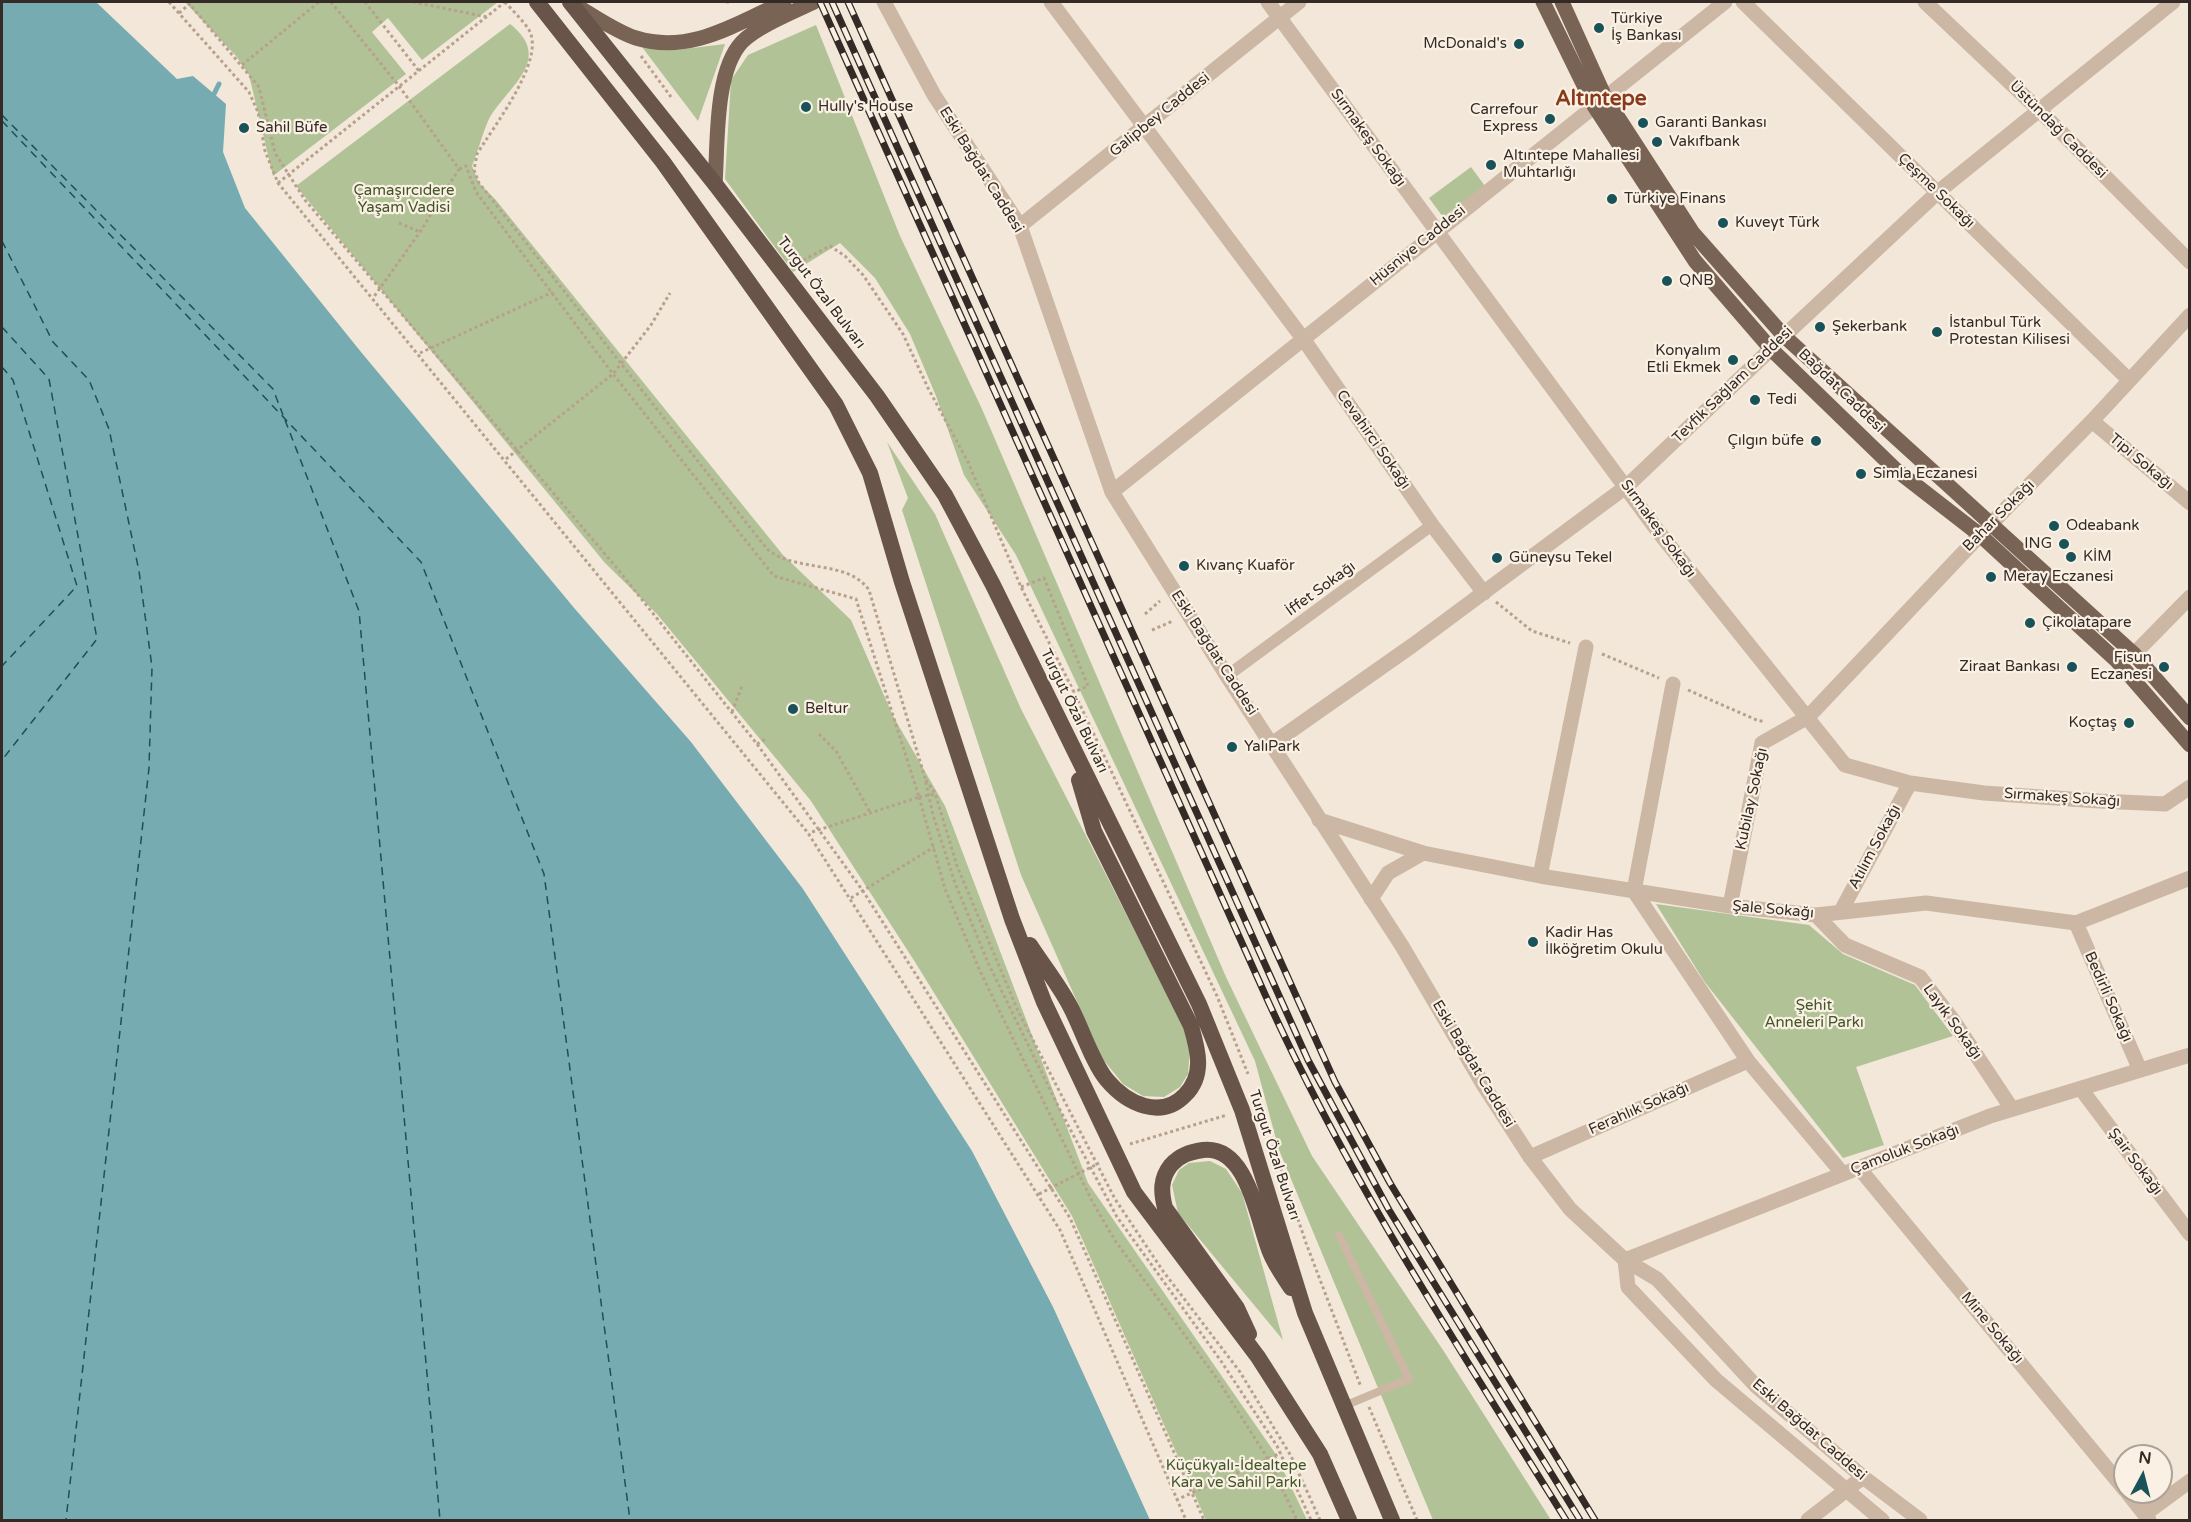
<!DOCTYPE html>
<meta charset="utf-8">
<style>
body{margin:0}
#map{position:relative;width:2191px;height:1522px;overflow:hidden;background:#f2e7d8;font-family:"Varela Round",sans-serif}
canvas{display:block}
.frame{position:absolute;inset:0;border:3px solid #352b26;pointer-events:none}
.north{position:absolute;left:2113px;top:1444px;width:60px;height:60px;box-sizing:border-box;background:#faf1e4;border:2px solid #aba298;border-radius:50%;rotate:7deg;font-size:16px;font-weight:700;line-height:24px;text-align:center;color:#352b26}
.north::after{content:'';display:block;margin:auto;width:21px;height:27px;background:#195259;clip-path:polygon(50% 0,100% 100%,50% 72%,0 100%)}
</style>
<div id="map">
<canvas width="2191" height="1522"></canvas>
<div class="frame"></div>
<div class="north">N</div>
</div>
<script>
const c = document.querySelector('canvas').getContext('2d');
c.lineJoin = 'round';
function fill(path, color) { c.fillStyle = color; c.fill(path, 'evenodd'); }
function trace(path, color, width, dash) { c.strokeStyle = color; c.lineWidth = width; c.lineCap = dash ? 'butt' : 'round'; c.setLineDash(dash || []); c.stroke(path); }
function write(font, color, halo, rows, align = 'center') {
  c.font = font + ' "Varela Round",sans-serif'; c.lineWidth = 4.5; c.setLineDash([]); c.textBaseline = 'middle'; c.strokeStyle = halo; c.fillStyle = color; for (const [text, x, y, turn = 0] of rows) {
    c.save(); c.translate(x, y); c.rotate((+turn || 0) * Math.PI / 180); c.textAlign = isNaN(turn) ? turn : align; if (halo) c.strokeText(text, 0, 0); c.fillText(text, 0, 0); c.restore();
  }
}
const green = new Path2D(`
 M 185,2 L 498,2 L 422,60 L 388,18 L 372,32 L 406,74 L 273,176 L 249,75 L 236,56 Z
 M 510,24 C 556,60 505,88 488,121 C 482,135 478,151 472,166 L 479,183 L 495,199 L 783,555 L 851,620 L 893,716 L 945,806 L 1088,1183 L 1275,1453 L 1307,1520 L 1206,1520 L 1072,1216 L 915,962 L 811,801 L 657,614 L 605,563 L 296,186 Z
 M 816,25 L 900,236 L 982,409 L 1226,977 L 1312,1156 L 1443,1350 L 1551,1520 L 1433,1520 L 1279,1150 L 1255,1061 L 1016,555 L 964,475 L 936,396 L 910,334 L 875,278 L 840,243 L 793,272 L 725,179 L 731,80 L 748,55 Z
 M 725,44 L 698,121 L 642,47 L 676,50 Z
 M 1471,167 L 1485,186 L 1443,217 L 1429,198 Z
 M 887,442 L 935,514 L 1021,709 L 1185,1029 L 1190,1050 L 1188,1074 L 1180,1087 L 1164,1097 L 1143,1096 L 1123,1084 L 1102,1058 L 1021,875 L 902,510 L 908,498 Z
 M 1656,904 L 1809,925 L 1843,954 L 1915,985 L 1953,1036 L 1856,1067 L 1884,1145 L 1843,1158 L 1704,981 Z
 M 1210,1161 L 1226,1169 L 1242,1193 L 1283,1340 L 1178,1213 L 1172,1185 L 1179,1170 L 1189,1163 Z`);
const water = new Path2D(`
 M 2,2 L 96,2 L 177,79 L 193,76 L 226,104 L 223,152 L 245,208 L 361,352 L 575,609 L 691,742 L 803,889 L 972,1151 L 1053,1307 L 1150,1520 L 2,1520 Z`);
const stream = new Path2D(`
 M 214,94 L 219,84`);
const ferry = new Path2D(`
 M 2,115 L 273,389 L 283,415
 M 2,121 L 421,562 L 544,874 L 630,1520
 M 2,241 L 53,342 L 89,380 L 109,429 L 139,571 L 152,667 L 149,768 L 66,1520
 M 2,327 L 49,379 L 97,639 L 2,760
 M 2,367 L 13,380 L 77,586 L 2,666
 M 285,420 L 359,611 L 440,1520`);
const path = new Path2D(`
 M 169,2 L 249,92 L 258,112 L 265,151 L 278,183 L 808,833 L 1060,1230 L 1186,1520
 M 188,2 L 259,87 L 275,153 L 305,200 L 616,567 L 757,744 L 863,891 L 1070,1218 L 1204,1520
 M 331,2 L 399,86 L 459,169 L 420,232 L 373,298
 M 365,2 L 419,71
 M 413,2 L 487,17
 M 505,2 C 512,10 523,20 529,30 C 546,60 493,127 477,154 L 474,170 L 479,183 L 767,549 C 796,573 847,559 869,590 L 925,778 L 933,815 L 955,883 L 989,965 L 1061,1112 L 1117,1217 L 1221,1361 L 1277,1446 L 1311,1520
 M 726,2 L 732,2
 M 179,13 L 192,2
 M 641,56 L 671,97
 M 242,65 L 319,2
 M 459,169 L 466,166 L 476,192 L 613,374 L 774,576 L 856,599 L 919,797 L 809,833
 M 278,183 L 505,2
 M 399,223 L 420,232
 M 798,263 L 830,246 L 845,256 L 863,275 L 903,334 L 928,388 L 968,462 L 1021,587 L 1074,692 L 1217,996 L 1248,1074
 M 420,353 L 553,292
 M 506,459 L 613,374 L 651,325 L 670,293
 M 1021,587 L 1044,578 L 1088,686 L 1074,692
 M 1496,602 L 1532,631 L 1570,643
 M 1145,614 L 1160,601
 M 1152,630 L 1173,621
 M 1602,654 L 1659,678
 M 1688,690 L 1759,721 L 1765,721
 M 732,712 L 742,686
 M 819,734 L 836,751 L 870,812
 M 757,744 L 767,738
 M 926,780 L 935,793 L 957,866 L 1018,1011 L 1115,1199 L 1163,1271 L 1240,1372 L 1291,1456 L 1320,1520
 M 919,797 L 945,889 L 980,971 L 1093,1203 L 1116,1242 L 1218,1380 L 1268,1459 L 1297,1520
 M 919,797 L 935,794
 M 851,898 L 934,847
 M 1130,1144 L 1227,1115
 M 1273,1145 L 1306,1243 L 1361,1387
 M 1039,1194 L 1099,1163
 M 1369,1407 L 1417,1520
 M 1176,1500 L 1281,1453`);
const service = new Path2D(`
 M 1339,1235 L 1409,1379 L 1344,1406`);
const pedestrian = new Path2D(`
 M 1227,676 L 1432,525`);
const minor = new Path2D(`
 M 1051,2 L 1304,340 L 1432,525 L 1484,593
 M 1268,2 L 1657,530 L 1845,765 L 1910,783 L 1984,793 L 2099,801 L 2165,804 L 2190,787
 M 1743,2 L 2129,380
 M 1925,2 L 2039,110 L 2190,262
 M 1020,226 L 1299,2
 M 1784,336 L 1938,192 L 2173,2
 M 2092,421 L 2190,503
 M 1112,492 L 1725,2
 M 2134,654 L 2190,597
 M 1673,684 L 1634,891 L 1748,1061 L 1843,1174
 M 1272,744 L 1413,645 L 1627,486 L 1771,349
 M 1319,820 L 1423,853 L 1540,876 L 1730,906 L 1816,915 L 1926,903 L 2076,923 L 2190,878
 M 1540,876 L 1586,647
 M 1371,899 L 1388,873 L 1423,853
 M 1730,906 L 1762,743 L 1808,717 L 1980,535 L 2092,421 L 2190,315
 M 1841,911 L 1910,783
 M 1816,915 L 1845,945 L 1920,977 L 1953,1020 L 2012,1109
 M 2076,923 L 2140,1070
 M 2081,1089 L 2190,1234
 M 1530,1157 L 1748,1061
 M 1859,1168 L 2125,1490
 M 1625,1260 L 1990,1116 L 2190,1055
 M 2127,1492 L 2149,1520
 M 2145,1514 L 2190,1481
 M 1808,1520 L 1863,1477`);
const tertiary = new Path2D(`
 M 884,2 L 934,95 L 1020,226 L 1112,492 L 1227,676 L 1402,946 L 1484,1086 L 1530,1157 L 1570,1209 L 1625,1260 L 1657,1279 L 1755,1385 L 1863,1477 L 1920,1520
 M 1625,1260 L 1628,1287 L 1716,1380 L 1882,1520`);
const primary = new Path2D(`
 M 1543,2 L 1594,106 L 1695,261 L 1771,349 L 1895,469 L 1980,535 L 2117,661 L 2190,745
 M 1562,2 L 1605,97 L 1693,233 L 1784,336 L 2134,654 L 2190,718
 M 571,3 C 592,14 614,31 636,38 C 691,55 737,23 784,2
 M 715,184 C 718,145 714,72 742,42 C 756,27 795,11 814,2`);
const trunk = new Path2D(`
 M 537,2 L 663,162 L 836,405 L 870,473 L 902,582 L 1012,919 L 1044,1002 L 1134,1192 L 1258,1357 L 1320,1454 L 1349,1520
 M 570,2 L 715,184 L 877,396 L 945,495 L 993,585 L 1199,1004 L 1242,1110 L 1305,1313 L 1392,1520
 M 1030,945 C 1043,965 1059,985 1070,1006 C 1081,1026 1093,1064 1107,1080 C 1127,1104 1161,1120 1185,1095 C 1205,1075 1198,1050 1191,1026 L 1094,831 L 1079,780
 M 1249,1334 L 1237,1308 L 1165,1208 C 1161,1192 1160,1179 1171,1165 C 1180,1155 1190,1152 1203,1150 C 1248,1145 1257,1220 1270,1252 C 1275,1265 1284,1277 1291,1288`);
const rail = new Path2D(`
 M 820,2 L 1268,1001 C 1351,1183 1461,1351 1566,1520
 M 832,2 L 1308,1060 L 1389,1210 L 1580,1520
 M 848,2 L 1335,1082 L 1390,1183 L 1595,1520`);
const markers = [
 [1599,28,6,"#195259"],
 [1519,44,6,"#195259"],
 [806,107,6,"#195259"],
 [1550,119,6,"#195259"],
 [1643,123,6,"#195259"],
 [244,128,6,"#195259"],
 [1657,142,6,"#195259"],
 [1491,165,6,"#195259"],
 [1612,199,6,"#195259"],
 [1723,223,6,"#195259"],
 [1667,281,6,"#195259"],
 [1820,327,6,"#195259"],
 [1937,332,6,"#195259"],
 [1733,360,6,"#195259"],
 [1755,400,6,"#195259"],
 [1816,441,6,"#195259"],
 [1861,474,6,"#195259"],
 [2054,526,6,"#195259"],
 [2064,544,6,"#195259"],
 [2071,557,6,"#195259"],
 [1497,558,6,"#195259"],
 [1184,566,6,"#195259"],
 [1991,577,6,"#195259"],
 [2030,623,6,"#195259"],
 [2072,667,6,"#195259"],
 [2164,667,6,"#195259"],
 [793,709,6,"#195259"],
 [2129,723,6,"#195259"],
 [1232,747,6,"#195259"],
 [1533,942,6,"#195259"]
];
const poiNames = [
 ["Türkiye",1611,19],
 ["İş Bankası",1611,36],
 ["McDonald's",1507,44,"right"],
 ["Hully's House",818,107],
 ["Carrefour",1538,110,"right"],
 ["Express",1538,127,"right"],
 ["Garanti Bankası",1655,123],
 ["Sahil Büfe",256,128],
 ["Vakıfbank",1669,142],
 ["Altıntepe Mahallesi",1503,156],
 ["Muhtarlığı",1503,173],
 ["Türkiye Finans",1624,199],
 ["Kuveyt Türk",1735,223],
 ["QNB",1679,281],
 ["İstanbul Türk",1949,323],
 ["Protestan Kilisesi",1949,340],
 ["Şekerbank",1832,327],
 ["Konyalım",1721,351,"right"],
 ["Etli Ekmek",1721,368,"right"],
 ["Tedi",1767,400],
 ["Çılgın büfe",1804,441,"right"],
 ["Simla Eczanesi",1873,474],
 ["Odeabank",2066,526],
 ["ING",2052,544,"right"],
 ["KİM",2083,557],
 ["Güneysu Tekel",1509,558],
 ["Kıvanç Kuaför",1196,566],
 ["Meray Eczanesi",2003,577],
 ["Çikolatapare",2042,623],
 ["Fisun",2152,658,"right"],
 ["Eczanesi",2152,675,"right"],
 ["Ziraat Bankası",2060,667,"right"],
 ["Beltur",805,709],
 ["Koçtaş",2117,723,"right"],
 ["YalıPark",1244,747],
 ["Kadir Has",1545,933],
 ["İlköğretim Okulu",1545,950]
];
const streetNames = [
 ["Galipbey Caddesi",1160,115,-39],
 ["Üstündağ Caddesi",2058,130,45],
 ["Sırmakeş Sokağı",1368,138,54],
 ["Eski Bağdat Caddesi",981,170,58],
 ["Çeşme Sokağı",1936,191,44],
 ["Hüsniye Caddesi",1418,246,-39],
 ["Turgut Özal Bulvarı",821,293,53],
 ["Tevfik Sağlam Caddesi",1733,385,-44],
 ["Bağdat Caddesi",1841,391,44],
 ["Cevahirci Sokağı",1373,440,55],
 ["Tipi Sokağı",2141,462,40],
 ["Bahar Sokağı",1999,516,-45],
 ["Sırmakeş Sokağı",1658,529,54],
 ["İffet Sokağı",1321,589,-36],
 ["Eski Bağdat Caddesi",1214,653,57],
 ["Turgut Özal Bulvarı",1074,711,64],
 ["Sırmakeş Sokağı",2062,798,4],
 ["Kubilay Sokağı",1752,799,-78],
 ["Atılım Sokağı",1875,847,-62],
 ["Şale Sokağı",1773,910,5],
 ["Bedirli Sokağı",2108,997,66],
 ["Layık Sokağı",1952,1022,54],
 ["Eski Bağdat Caddesi",1473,1064,59],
 ["Ferahlık Sokağı",1639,1109,-24],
 ["Çamoluk Sokağı",1905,1150,-21],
 ["Turgut Özal Bulvarı",1274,1155,72],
 ["Şair Sokağı",2135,1162,53],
 ["Mine Sokağı",1992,1328,50],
 ["Eski Bağdat Caddesi",1809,1430,41]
];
const parkNames = [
 ["Çamaşırcıdere",404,191],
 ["Yaşam Vadisi",404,208],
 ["Şehit",1814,1006],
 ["Anneleri Parkı",1814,1023],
 ["Küçükyalı-İdealtepe",1236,1466],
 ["Kara ve Sahil Parkı",1236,1483]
];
const districtNames = [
 ["Altıntepe",1601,99]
];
fill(green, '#b1c297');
fill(water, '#75abb1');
trace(stream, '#75abb1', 5);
trace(ferry, '#195259', 1.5, [8, 6]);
trace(path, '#b7a18d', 3, [3, 3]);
trace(service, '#cbb7a3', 8);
trace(pedestrian, '#cbb7a3', 12);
trace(minor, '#cbb7a3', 15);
trace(tertiary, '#cbb7a3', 15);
trace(primary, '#786355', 15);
trace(trunk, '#685448', 16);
trace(rail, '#352b26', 7);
trace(rail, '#faf1e4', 4.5, [14]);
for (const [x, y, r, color] of markers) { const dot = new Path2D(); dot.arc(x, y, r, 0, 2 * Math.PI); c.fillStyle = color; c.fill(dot); trace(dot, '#faf1e4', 2); }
write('15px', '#352b26', '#faf1e4', poiNames, 'left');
write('15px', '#352b26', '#faf1e4', streetNames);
write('15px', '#425528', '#faf1e4', parkNames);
write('bold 21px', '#893a1a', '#faf1e4', districtNames);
</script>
